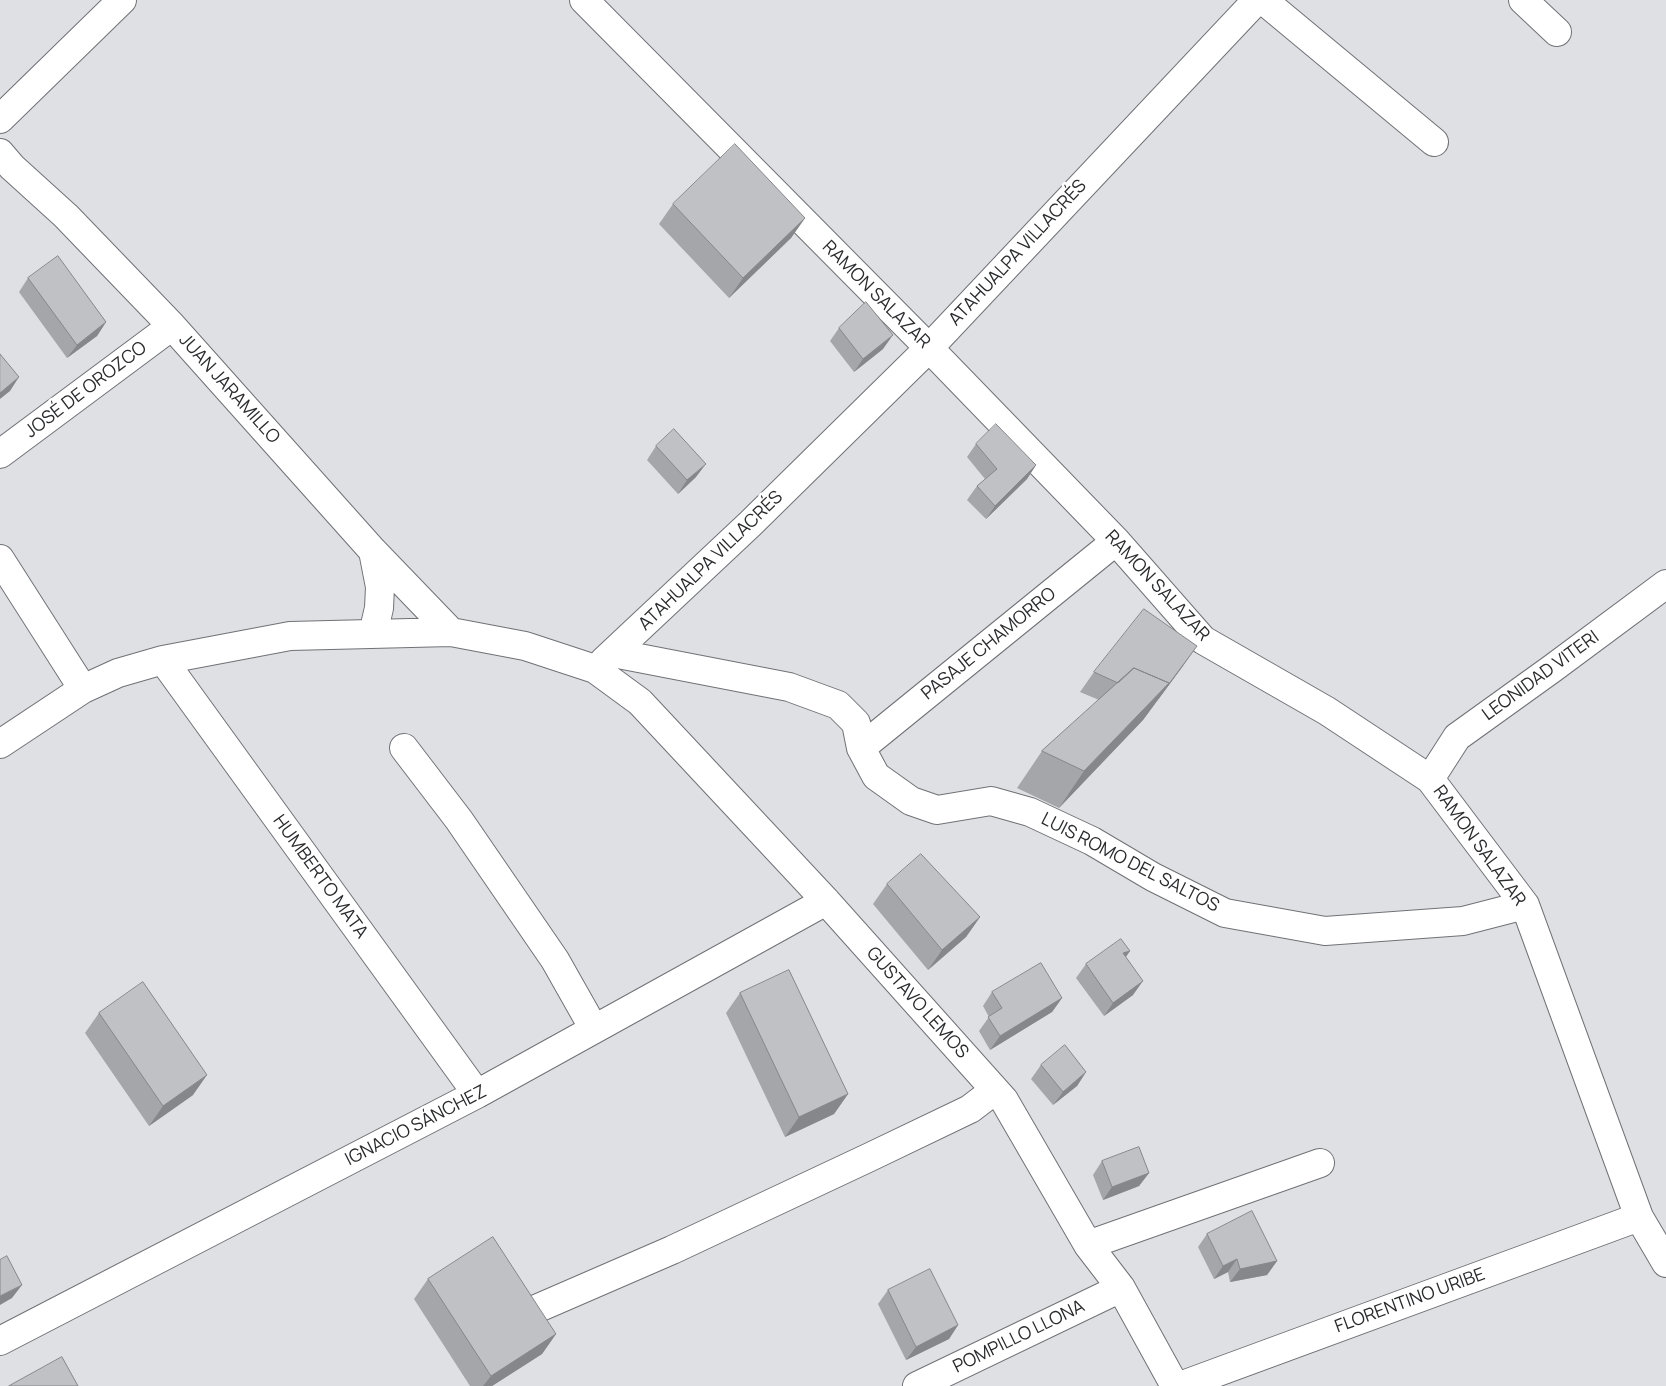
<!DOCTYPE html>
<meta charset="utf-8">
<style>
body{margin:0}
canvas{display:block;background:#dee0e4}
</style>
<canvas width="1666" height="1386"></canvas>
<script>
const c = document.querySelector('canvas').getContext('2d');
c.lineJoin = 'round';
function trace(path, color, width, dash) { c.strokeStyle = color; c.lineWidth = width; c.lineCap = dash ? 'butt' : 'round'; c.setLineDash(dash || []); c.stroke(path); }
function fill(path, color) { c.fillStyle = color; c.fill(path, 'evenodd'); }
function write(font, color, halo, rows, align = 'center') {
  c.font = font + ' Manrope,sans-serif'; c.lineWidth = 5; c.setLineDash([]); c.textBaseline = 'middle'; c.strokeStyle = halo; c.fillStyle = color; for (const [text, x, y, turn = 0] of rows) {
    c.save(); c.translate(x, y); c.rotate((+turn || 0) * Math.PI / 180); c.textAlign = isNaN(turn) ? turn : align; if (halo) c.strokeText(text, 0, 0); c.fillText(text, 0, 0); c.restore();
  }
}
const minor = new Path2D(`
 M 584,0 L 929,348 L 1116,541 L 1203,640 L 1327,711 L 1430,779 L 1525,905 L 1639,1217 L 1666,1263
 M 1263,0 L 1434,142
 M 1523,0 L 1557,32
 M 0,119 L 122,0
 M 0,153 L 12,167 L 66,216 L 172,326 L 373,551 L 451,632
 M 0,454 L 172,326
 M 0,559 L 83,689
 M 373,634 L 379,608 L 380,587 L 373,551
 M 613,653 L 789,687 L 838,705 L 856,723 L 861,748 L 876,776 L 911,801 L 937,810 L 991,801 L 1030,812 L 1092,841 L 1153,877 L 1225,913 L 1325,931 L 1463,921 L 1525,905
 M 163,660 L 477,1094
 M 604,661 L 750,524 L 929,348 L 1257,0
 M 0,744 L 83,689 L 118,673 L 163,660 L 290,636 L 451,632 L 525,646 L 595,669 L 640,702 L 826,901 L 1004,1100 L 1088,1245 L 1121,1288 L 1175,1386
 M 404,748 L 459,820 L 555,960 L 594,1029
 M 861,748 L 1116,541
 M 1430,779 L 1457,737 L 1553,668 L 1666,584
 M 1088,1245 L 1320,1163
 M 536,1309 L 672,1250 L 870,1157 L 970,1109 L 995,1090
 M 0,1341 L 477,1094 L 826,901
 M 917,1386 L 1121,1288
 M 1180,1386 L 1639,1217`);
const wall = new Path2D(`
 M 673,204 L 805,218 L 791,238 L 729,298 L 659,224 Z
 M 28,278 L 106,322 L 97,336 L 67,358 L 19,292 Z
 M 839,328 L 883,349 L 854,372 L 830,341 Z
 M 976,444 L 1036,465 L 1027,479 L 986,519 L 967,500 L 977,486 L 985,479 L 967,457 Z
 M 656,446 L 696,477 L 678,494 L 647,460 Z
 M 1183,666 L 1143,720 L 1059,808 L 1017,788 L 1042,751 L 1099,700 L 1080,692 L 1094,672 Z
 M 887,884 L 980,917 L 966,937 L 928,970 L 873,904 Z
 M 1130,951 L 1126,957 L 1133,995 L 1104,1016 L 1076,978 L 1086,964 Z
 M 992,992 L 1062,998 L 1052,1012 L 990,1050 L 979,1031 L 989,1017 L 983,1006 Z
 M 740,993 L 848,1094 L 834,1114 L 785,1137 L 726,1013 Z
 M 99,1013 L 193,1095 L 149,1126 L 85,1033 Z
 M 1041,1065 L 1086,1072 L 1077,1086 L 1053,1105 L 1031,1079 Z
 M 1102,1161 L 1149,1173 L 1139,1186 L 1103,1200 L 1093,1175 Z
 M 1207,1234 L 1277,1261 L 1267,1275 L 1230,1282 L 1228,1272 L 1214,1279 L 1198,1247 Z
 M 428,1279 L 556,1334 L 542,1354 L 492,1386 L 470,1386 L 414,1299 Z
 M 888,1290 L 958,1325 L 949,1339 L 906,1360 L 878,1304 Z`);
const shadedWall = new Path2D(`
 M 805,218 L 791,238 L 729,298 L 743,278 Z
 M 106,322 L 97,336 L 67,358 L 77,345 Z
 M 893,335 L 883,349 L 854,372 L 863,359 Z
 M 19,377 L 10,391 L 0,399 L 0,393 Z
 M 706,464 L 696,477 L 678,494 L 687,480 Z
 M 1036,465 L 1027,479 L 986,519 L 995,506 Z
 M 1197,646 L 1183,666 L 1143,720 L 1157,700 Z
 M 1169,683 L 1143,720 L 1059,808 L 1084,771 Z
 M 980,917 L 966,937 L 928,970 L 942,950 Z
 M 1130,951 L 1120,964 L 1123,953 Z
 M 1143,981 L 1133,995 L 1104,1016 L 1113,1003 Z
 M 1062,998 L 1052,1012 L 990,1050 L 1000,1036 Z
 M 1086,1072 L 1077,1086 L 1053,1105 L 1063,1092 Z
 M 207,1075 L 193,1095 L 149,1126 L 163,1106 Z
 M 848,1094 L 834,1114 L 785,1137 L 799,1117 Z
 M 1149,1173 L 1139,1186 L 1103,1200 L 1112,1187 Z
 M 1237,1259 L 1228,1272 L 1214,1279 L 1223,1266 Z
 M 1277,1261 L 1267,1275 L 1230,1282 L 1240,1269 Z
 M 22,1285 L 12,1298 L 0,1305 L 0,1296 Z
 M 958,1325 L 949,1339 L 906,1360 L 916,1347 Z
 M 556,1334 L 542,1354 L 492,1386 L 483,1386 L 491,1376 Z`);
const building = new Path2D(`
 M 735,144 L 805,218 L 743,278 L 673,204 Z
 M 58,256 L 106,322 L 77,345 L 28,278 Z
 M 866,302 L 893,335 L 863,359 L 839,328 Z
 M 0,354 L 19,377 L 0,393 Z
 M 996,424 L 1036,465 L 995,506 L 977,486 L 997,469 L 976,444 Z
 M 674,429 L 706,464 L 687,480 L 656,446 Z
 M 1144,609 L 1197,646 L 1157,700 L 1169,683 L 1134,668 L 1118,683 L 1094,672 Z
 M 1134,668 L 1169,683 L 1084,771 L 1042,751 Z
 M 921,854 L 980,917 L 942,950 L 887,884 Z
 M 1121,939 L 1130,951 L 1123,953 L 1143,981 L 1113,1003 L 1086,964 Z
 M 1041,963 L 1062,998 L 1000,1036 L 988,1017 L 1002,1008 L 992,992 Z
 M 789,970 L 848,1094 L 799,1117 L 740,993 Z
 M 143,982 L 207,1075 L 163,1106 L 99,1013 Z
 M 1065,1045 L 1086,1072 L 1063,1092 L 1041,1065 Z
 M 1139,1147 L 1149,1173 L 1112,1187 L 1102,1161 Z
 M 1252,1211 L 1277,1261 L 1240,1269 L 1237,1259 L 1223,1266 L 1207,1234 Z
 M 493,1237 L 556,1334 L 491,1376 L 428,1279 Z
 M 7,1256 L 22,1285 L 0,1296 L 0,1260 Z
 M 930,1269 L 958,1325 L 916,1347 L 888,1290 Z
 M 62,1357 L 78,1386 L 9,1386 Z`);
const streetNames = [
 ["ATAHUALPA VILLACRÉS",1018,253,-47],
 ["RAMON SALAZAR",876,295,45],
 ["JUAN JARAMILLO",229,389,48],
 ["JOSÉ DE OROZCO",86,390,-37],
 ["ATAHUALPA VILLACRÉS",711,561,-44],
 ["RAMON SALAZAR",1157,586,47],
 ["PASAJE CHAMORRO",989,644,-39],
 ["LEONIDAD VITERI",1541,676,-36],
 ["RAMON SALAZAR",1479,846,54],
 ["LUIS ROMO DEL SALTOS",1130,863,27],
 ["HUMBERTO MATA",320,877,54],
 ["GUSTAVO LEMOS",917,1003,48],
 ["IGNACIO SÁNCHEZ",416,1126,-27],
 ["FLORENTINO URIBE",1410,1301,-20],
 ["POMPILLO LLONA",1019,1337,-26]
];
trace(minor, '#707276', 30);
trace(minor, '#fff', 28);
fill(wall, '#a4a6a9');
fill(shadedWall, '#86878a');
fill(building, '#bfc1c5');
trace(building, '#86878a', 1);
write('18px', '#2a2b2d', '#fff', streetNames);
</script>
